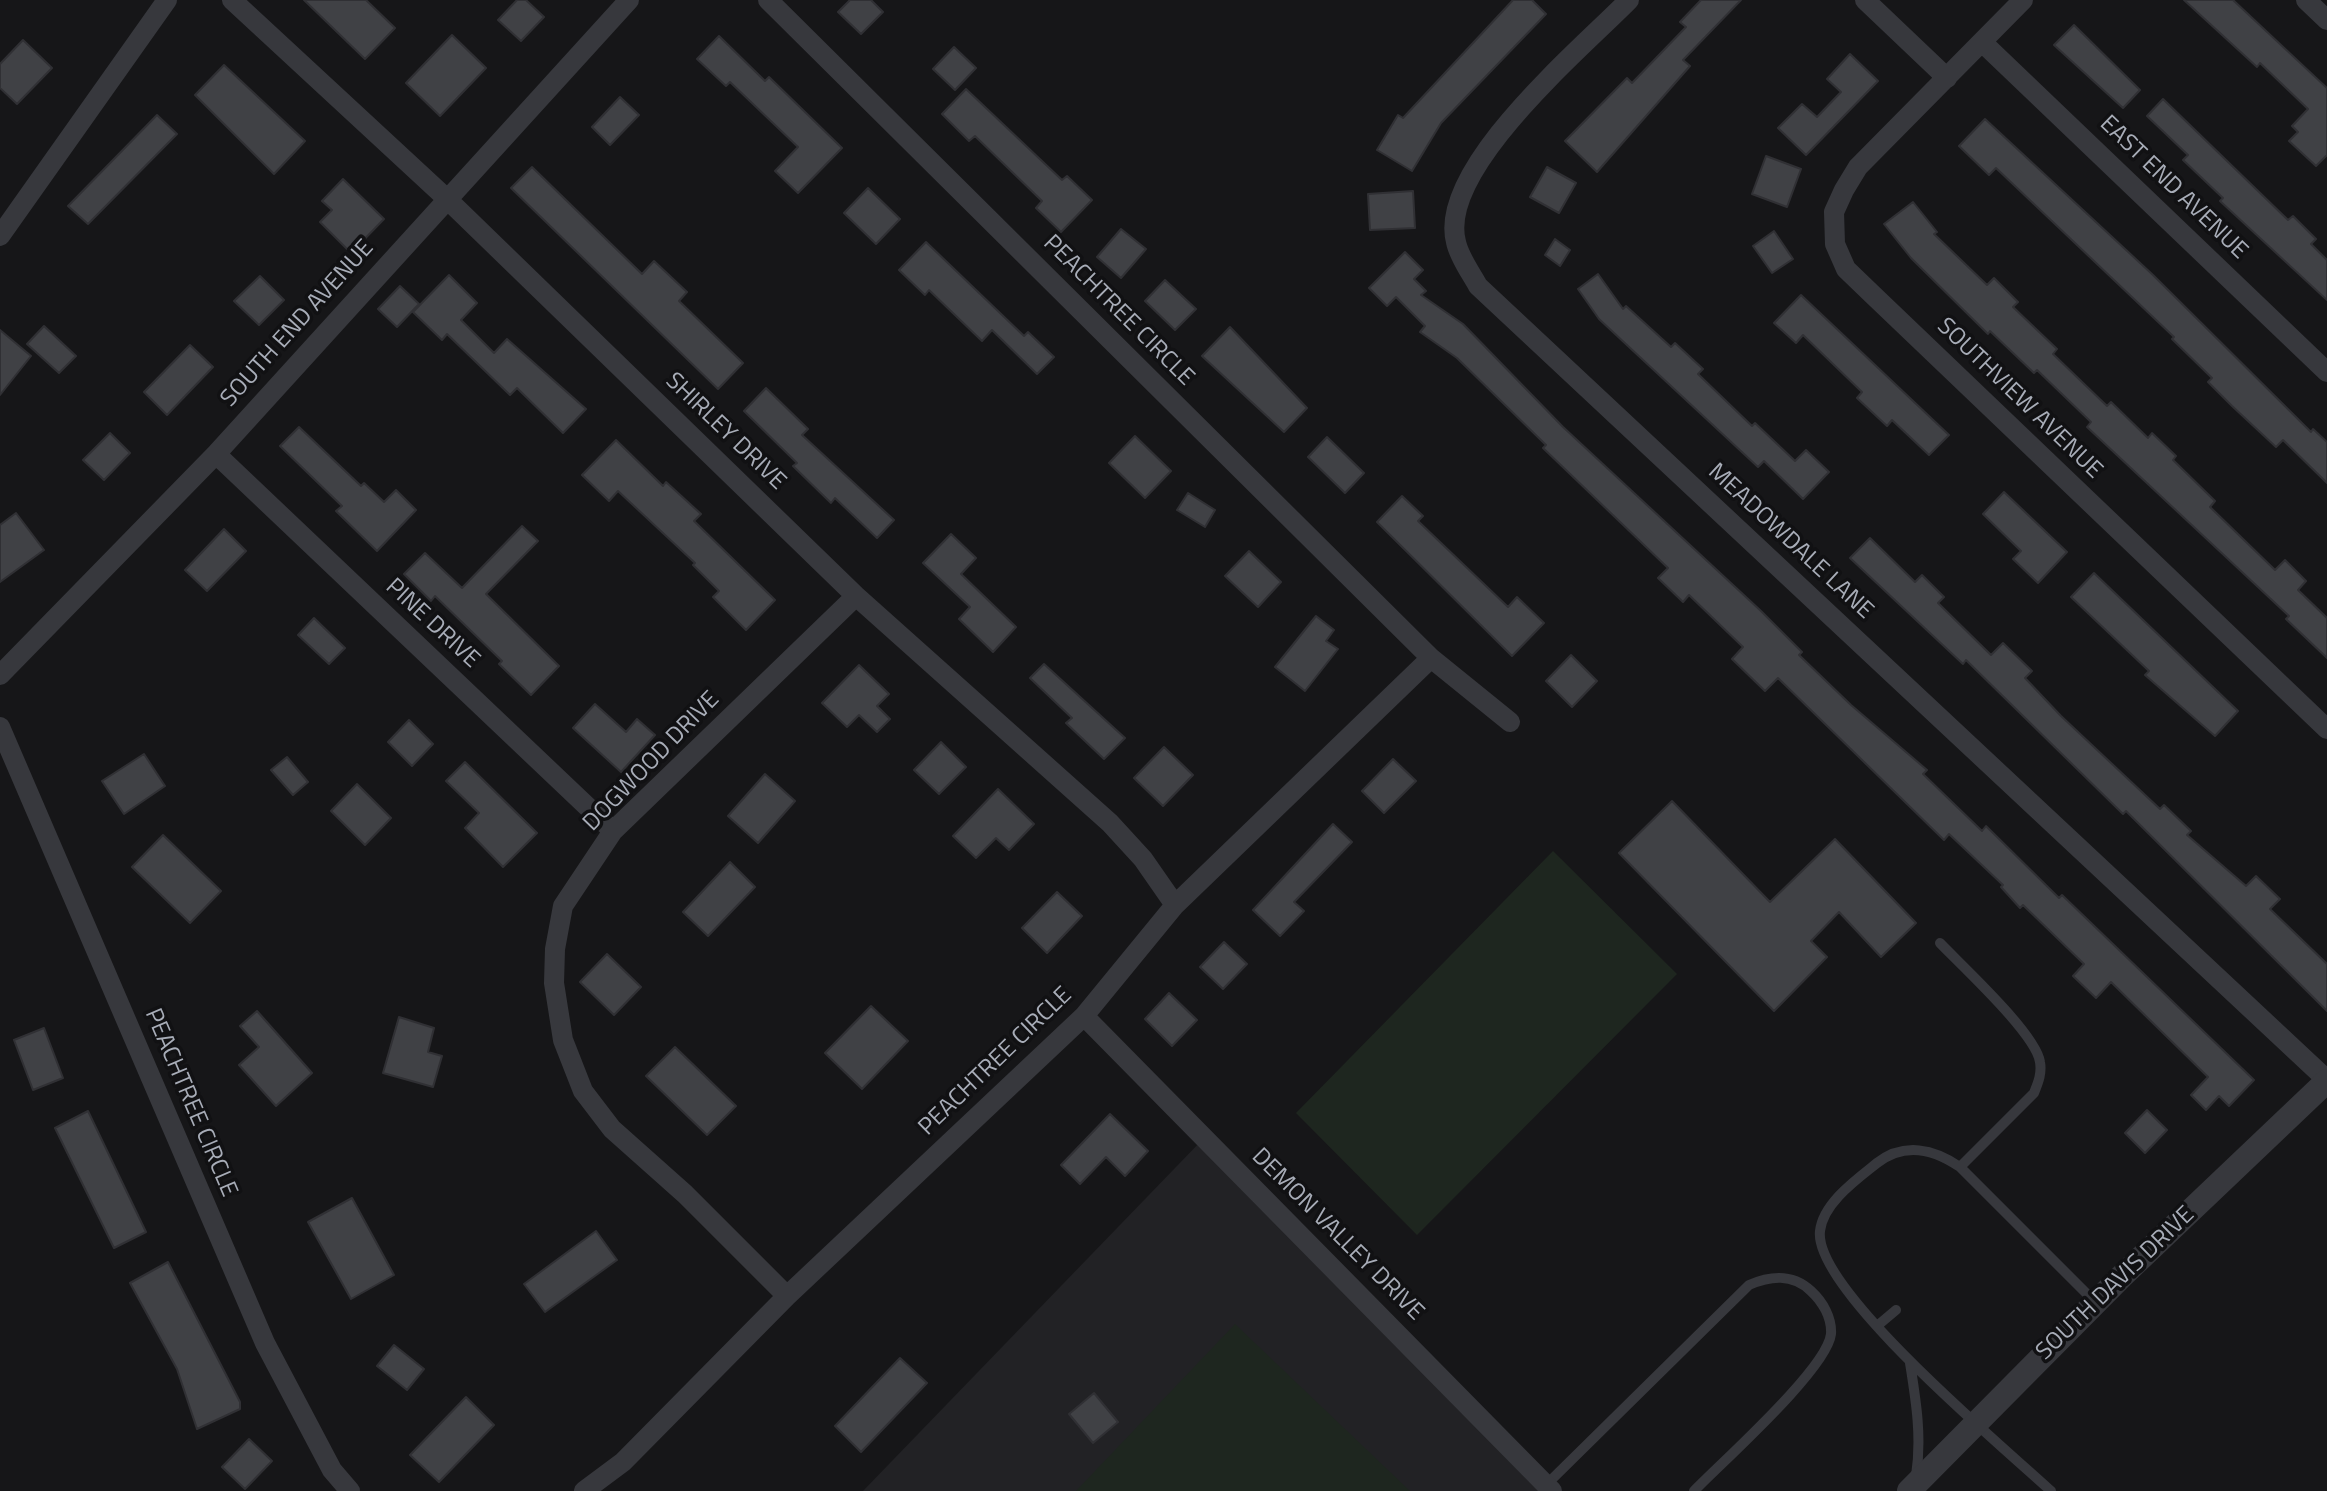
<!DOCTYPE html>
<style>
body{margin:0}
canvas{display:block;background:#161618}
</style>
<canvas width="2327" height="1491"></canvas>
<script>
const c = document.querySelector('canvas').getContext('2d');
c.lineJoin = 'round';
function fill(path, color) { c.fillStyle = color; c.fill(path, 'evenodd'); }
function trace(path, color, width, dash) { c.strokeStyle = color; c.lineWidth = width; c.lineCap = dash ? 'butt' : 'round'; c.setLineDash(dash || []); c.stroke(path); }
function write(font, color, halo, rows, align = 'center') {
  c.font = font + ' "Titillium Web",sans-serif'; c.lineWidth = 7; c.setLineDash([]); c.textBaseline = 'middle'; c.strokeStyle = halo; c.fillStyle = color; for (const [text, x, y, turn = 0] of rows) {
    c.save(); c.translate(x, y); c.rotate((+turn || 0) * Math.PI / 180); c.textAlign = isNaN(turn) ? turn : align; if (halo) c.strokeText(text, 0, 0); c.fillText(text, 0, 0); c.restore();
  }
}
const built = new Path2D(`
 M 1205,1137 L 1552,1491 L 863,1491 Z`);
const green = new Path2D(`
 M 1553,851 L 1677,974 L 1417,1235 L 1296,1113 Z
 M 1235,1324 L 1410,1491 L 1076,1491 Z`);
const building = new Path2D(`
 M 304,0 L 366,0 L 395,28 L 365,59 Z
 M 517,0 L 526,0 L 544,17 L 521,41 L 498,20 Z
 M 850,0 L 871,0 L 883,12 L 861,34 L 838,12 Z
 M 1513,0 L 1532,0 L 1546,14 L 1441,123 L 1412,171 L 1377,150 L 1398,115 L 1403,118 Z
 M 1701,0 L 1741,0 L 1683,60 L 1690,66 L 1597,172 L 1565,141 L 1627,78 L 1632,83 L 1686,27 L 1680,22 Z
 M 2184,0 L 2233,0 L 2327,88 L 2327,155 L 2316,166 L 2289,141 L 2298,132 L 2292,126 L 2308,109 L 2260,63 L 2257,67 Z
 M 2074,25 L 2140,90 L 2123,108 L 2054,45 Z
 M 452,35 L 486,68 L 440,116 L 406,83 Z
 M 719,36 L 765,81 L 769,77 L 842,148 L 798,193 L 775,171 L 798,147 L 730,82 L 726,86 L 697,59 Z
 M 23,40 L 52,68 L 17,104 L 0,88 L 0,64 Z
 M 954,47 L 976,68 L 955,90 L 933,69 Z
 M 1850,54 L 1878,81 L 1806,155 L 1778,128 L 1802,104 L 1817,117 L 1841,92 L 1827,79 Z
 M 224,65 L 305,141 L 274,174 L 195,95 Z
 M 966,89 L 1062,180 L 1067,176 L 1092,200 L 1061,232 L 1036,208 L 1042,201 L 975,136 L 969,141 L 942,114 Z
 M 620,97 L 639,115 L 610,145 L 592,127 Z
 M 2163,99 L 2288,220 L 2293,216 L 2316,239 L 2311,244 L 2327,260 L 2327,300 L 2220,201 L 2223,198 L 2183,160 L 2188,155 L 2147,116 Z
 M 157,115 L 177,134 L 88,224 L 68,206 Z
 M 1985,119 L 2153,275 L 2311,432 L 2313,429 L 2327,442 L 2327,483 L 2283,440 L 2276,447 L 2232,406 L 2208,382 L 2212,378 L 2172,339 L 2174,337 L 1996,168 L 1989,175 L 1959,146 Z
 M 1766,156 L 1801,169 L 1787,207 L 1752,194 Z
 M 532,167 L 642,274 L 654,261 L 687,292 L 679,301 L 743,363 L 718,389 L 511,188 Z
 M 1547,167 L 1576,183 L 1559,213 L 1530,197 Z
 M 343,179 L 384,219 L 351,253 L 320,222 L 332,210 L 322,201 Z
 M 868,188 L 900,219 L 876,244 L 844,213 Z
 M 1413,191 L 1415,228 L 1370,230 L 1368,194 Z
 M 1913,202 L 1937,232 L 1934,234 L 1987,285 L 1994,278 L 2018,302 L 2013,307 L 2057,349 L 2053,354 L 2107,406 L 2111,402 L 2148,438 L 2152,433 L 2176,456 L 2173,460 L 2215,501 L 2210,507 L 2275,570 L 2285,560 L 2306,581 L 2298,590 L 2327,618 L 2327,658 L 2286,619 L 2289,616 L 2087,427 L 2091,422 L 2037,370 L 2034,373 L 1990,331 L 1988,334 L 1911,258 L 1884,224 Z
 M 1121,229 L 1146,249 L 1121,278 L 1097,257 Z
 M 1774,231 L 1793,259 L 1772,273 L 1753,246 Z
 M 1555,239 L 1570,250 L 1560,266 L 1545,255 Z
 M 926,242 L 1024,336 L 1028,332 L 1054,357 L 1037,374 L 992,330 L 982,341 L 929,290 L 925,295 L 899,270 Z
 M 1405,252 L 1423,270 L 1414,279 L 1426,291 L 1421,295 L 1463,324 L 1563,427 L 1761,611 L 1802,652 L 1799,655 L 1851,705 L 1927,770 L 1923,774 L 1982,831 L 1986,826 L 2059,898 L 2062,895 L 2254,1080 L 2229,1106 L 2219,1096 L 2206,1110 L 2191,1095 L 2208,1077 L 2111,982 L 2096,998 L 2073,976 L 2084,964 L 2023,905 L 2020,908 L 2001,887 L 2003,885 L 1949,834 L 1944,840 L 1778,678 L 1765,691 L 1732,659 L 1743,647 L 1689,595 L 1683,602 L 1658,578 L 1668,568 L 1543,448 L 1546,445 L 1457,358 L 1420,332 L 1425,326 L 1396,297 L 1387,306 L 1369,288 Z
 M 1598,274 L 1623,309 L 1626,306 L 1671,347 L 1675,343 L 1703,369 L 1698,374 L 1752,426 L 1755,423 L 1795,461 L 1806,450 L 1829,472 L 1803,499 L 1764,461 L 1758,467 L 1599,319 L 1578,289 Z
 M 449,275 L 477,303 L 461,320 L 494,353 L 507,339 L 586,409 L 563,433 L 517,388 L 510,395 L 447,334 L 442,340 L 413,312 Z
 M 260,276 L 284,300 L 259,325 L 234,301 Z
 M 1165,280 L 1196,309 L 1175,330 L 1145,301 Z
 M 400,286 L 419,304 L 397,327 L 378,309 Z
 M 1801,295 L 1949,435 L 1929,455 L 1892,420 L 1887,426 L 1857,398 L 1862,392 L 1803,335 L 1796,343 L 1774,323 Z
 M 44,326 L 76,356 L 59,373 L 27,344 Z
 M 1230,327 L 1307,408 L 1284,432 L 1202,356 Z
 M 0,330 L 31,356 L 0,395 Z
 M 190,345 L 213,367 L 167,415 L 144,392 Z
 M 766,388 L 808,429 L 802,435 L 894,520 L 877,538 L 835,498 L 831,503 L 793,466 L 797,463 L 744,411 Z
 M 299,427 L 361,486 L 364,483 L 384,502 L 396,490 L 416,510 L 377,551 L 336,511 L 342,506 L 280,446 Z
 M 110,433 L 130,453 L 104,480 L 83,460 Z
 M 1135,436 L 1171,471 L 1145,498 L 1109,463 Z
 M 1327,437 L 1364,473 L 1345,493 L 1308,457 Z
 M 616,440 L 663,486 L 666,482 L 701,514 L 694,521 L 775,600 L 746,630 L 713,597 L 719,591 L 693,565 L 695,563 L 618,491 L 609,501 L 582,475 Z
 M 2004,492 L 2067,552 L 2038,583 L 2013,559 L 2021,551 L 1983,514 Z
 M 1188,493 L 1215,510 L 1205,527 L 1177,510 Z
 M 1402,496 L 1423,516 L 1418,521 L 1508,607 L 1517,597 L 1544,623 L 1512,656 L 1377,522 Z
 M 16,513 L 44,550 L 0,582 L 0,525 Z
 M 522,526 L 538,541 L 486,594 L 559,666 L 531,695 L 499,664 L 502,661 L 435,596 L 431,601 L 404,574 L 425,553 L 462,588 Z
 M 224,529 L 246,551 L 207,591 L 185,570 Z
 M 951,534 L 976,558 L 961,574 L 1016,627 L 993,652 L 959,619 L 970,607 L 923,563 Z
 M 1870,538 L 1915,582 L 1922,575 L 1944,597 L 1938,603 L 1991,655 L 2003,643 L 2032,671 L 2025,678 L 2061,716 L 2160,809 L 2164,805 L 2191,831 L 2187,835 L 2246,886 L 2256,876 L 2280,899 L 2270,909 L 2327,964 L 2327,1011 L 2126,811 L 2123,814 L 1966,660 L 1963,664 L 1850,558 Z
 M 1249,551 L 1281,582 L 1258,607 L 1225,576 Z
 M 2094,573 L 2238,711 L 2215,736 L 2145,675 L 2149,671 L 2071,597 Z
 M 1316,616 L 1334,630 L 1326,641 L 1338,649 L 1305,691 L 1275,667 Z
 M 314,618 L 345,648 L 329,664 L 298,635 Z
 M 1571,655 L 1597,681 L 1572,707 L 1546,681 Z
 M 1044,664 L 1125,738 L 1104,759 L 1066,723 L 1072,718 L 1030,678 Z
 M 859,665 L 889,694 L 877,706 L 890,719 L 877,732 L 859,715 L 847,727 L 822,703 Z
 M 595,704 L 626,732 L 637,719 L 655,735 L 621,772 L 573,728 Z
 M 409,720 L 433,744 L 412,766 L 388,742 Z
 M 941,742 L 966,767 L 939,794 L 914,770 Z
 M 1164,747 L 1193,775 L 1163,806 L 1134,778 Z
 M 144,754 L 165,786 L 124,814 L 102,781 Z
 M 287,757 L 308,782 L 293,795 L 271,770 Z
 M 1393,759 L 1416,781 L 1384,813 L 1362,791 Z
 M 465,762 L 537,833 L 503,867 L 465,828 L 479,813 L 446,781 Z
 M 765,774 L 795,801 L 758,843 L 728,816 Z
 M 357,784 L 391,818 L 365,845 L 331,811 Z
 M 998,789 L 1034,824 L 1009,850 L 996,838 L 976,858 L 953,836 Z
 M 1672,801 L 1770,902 L 1835,839 L 1916,923 L 1881,957 L 1839,912 L 1811,941 L 1827,957 L 1774,1011 L 1619,853 Z
 M 1333,824 L 1352,842 L 1294,902 L 1304,911 L 1280,936 L 1253,910 Z
 M 163,835 L 221,891 L 190,923 L 132,867 Z
 M 730,862 L 755,887 L 708,936 L 683,912 Z
 M 1057,892 L 1082,916 L 1047,953 L 1022,928 Z
 M 1224,942 L 1247,964 L 1223,989 L 1200,967 Z
 M 607,954 L 641,987 L 614,1015 L 580,982 Z
 M 1169,993 L 1197,1020 L 1172,1046 L 1145,1019 Z
 M 871,1006 L 908,1041 L 862,1089 L 825,1053 Z
 M 257,1011 L 312,1073 L 276,1106 L 239,1065 L 259,1047 L 240,1026 Z
 M 399,1017 L 434,1028 L 428,1052 L 442,1056 L 433,1087 L 383,1073 Z
 M 44,1028 L 63,1078 L 33,1090 L 14,1040 Z
 M 675,1047 L 736,1106 L 707,1135 L 646,1076 Z
 M 2147,1110 L 2167,1130 L 2145,1153 L 2125,1133 Z
 M 88,1111 L 146,1232 L 114,1248 L 55,1128 Z
 M 1110,1114 L 1148,1151 L 1125,1176 L 1106,1157 L 1080,1184 L 1061,1165 Z
 M 352,1198 L 394,1275 L 351,1299 L 308,1222 Z
 M 596,1231 L 617,1260 L 545,1312 L 524,1284 Z
 M 168,1262 L 240,1402 L 240,1409 L 197,1429 L 177,1369 L 130,1283 Z
 M 394,1345 L 424,1369 L 407,1390 L 377,1366 Z
 M 900,1358 L 927,1383 L 861,1452 L 835,1426 Z
 M 1094,1393 L 1118,1422 L 1093,1443 L 1069,1414 Z
 M 466,1397 L 494,1425 L 439,1482 L 410,1455 Z
 M 249,1439 L 272,1461 L 245,1489 L 222,1467 Z`);
const service = new Path2D(`
 M 1940,943 C 1963,967 2036,1034 2040,1062 C 2042,1074 2038,1083 2034,1093 L 1960,1167
 M 1877,1326 L 1896,1310
 M 1910,1363 C 1916,1401 1922,1437 1916,1476
 M 1546,1485 L 1749,1285 C 1770,1276 1792,1273 1811,1291 C 1823,1302 1832,1318 1831,1334 C 1827,1369 1722,1462 1694,1491
 M 2051,1491 C 2006,1449 1813,1289 1820,1231 C 1823,1203 1857,1179 1877,1163 C 1904,1142 1934,1149 1960,1167 L 2095,1302`);
const minor = new Path2D(`
 M 232,0 L 446,198 L 856,596 L 1110,823 L 1143,859 L 1175,905
 M 1629,0 C 1581,49 1437,169 1456,242 C 1459,257 1471,273 1478,286 L 2327,1080
 M 1865,0 L 1947,78
 M 2023,0 L 1858,167 L 1844,190 L 1834,212 L 1835,244 L 1846,269 L 1873,295 L 2327,729
 M 2306,0 L 2327,20
 M 1982,42 L 2327,372
 M 0,236 L 167,0
 M 216,454 L 613,831
 M 1431,658 L 1510,722
 M 0,675 L 216,454 L 629,0
 M 0,727 L 265,1343 L 332,1470 L 350,1491
 M 1084,1016 L 1552,1491
 M 787,1296 L 685,1194 L 612,1129 L 583,1091 L 563,1040 L 554,983 L 555,949 L 563,906 L 613,831 L 856,596
 M 584,1491 L 623,1462 L 787,1296 L 1084,1016 L 1175,905 L 1431,658 L 768,0`);
const tertiary = new Path2D(`
 M 1909,1491 L 2122,1276 L 2327,1081`);
const streetNames = [
 ["EAST END AVENUE",2173,188,44],
 ["PEACHTREE CIRCLE",1118,311,45],
 ["SOUTH END AVENUE",298,324,-48],
 ["SOUTHVIEW AVENUE",2019,399,44],
 ["SHIRLEY DRIVE",725,432,44],
 ["MEADOWDALE LANE",1790,542,43],
 ["PINE DRIVE",432,624,43],
 ["DOGWOOD DRIVE",652,762,-46],
 ["PEACHTREE CIRCLE",996,1062,-44],
 ["PEACHTREE CIRCLE",190,1103,67],
 ["DEMON VALLEY DRIVE",1337,1235,45],
 ["SOUTH DAVIS DRIVE",2116,1284,-44]
];
fill(built, '#222225');
fill(green, '#1e261f');
fill(building, '#404145');
trace(building, '#303034', 2);
trace(service, '#37383d', 10);
trace(minor, '#37383d', 20);
trace(tertiary, '#37383d', 24);
write('24px', '#a8adb8', '#111113', streetNames);
</script>
